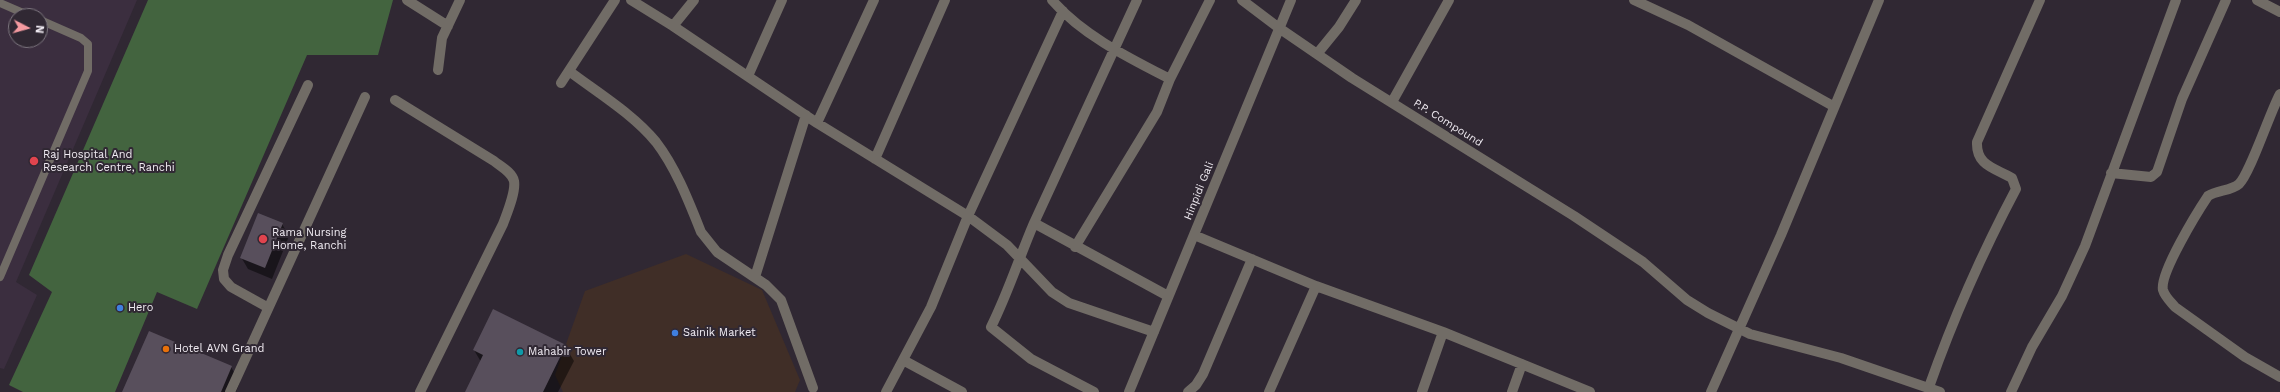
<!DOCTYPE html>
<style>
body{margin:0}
#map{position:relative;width:2280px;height:392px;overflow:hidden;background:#302833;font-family:"Work Sans",sans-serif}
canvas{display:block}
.north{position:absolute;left:8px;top:8px;width:40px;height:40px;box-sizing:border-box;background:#302833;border:1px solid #7d767f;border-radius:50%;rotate:96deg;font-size:11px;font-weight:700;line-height:16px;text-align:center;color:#f0ebf2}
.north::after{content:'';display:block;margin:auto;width:14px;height:18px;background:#f49aa0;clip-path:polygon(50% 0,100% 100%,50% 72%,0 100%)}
</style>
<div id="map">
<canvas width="2280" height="392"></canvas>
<div class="north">N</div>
</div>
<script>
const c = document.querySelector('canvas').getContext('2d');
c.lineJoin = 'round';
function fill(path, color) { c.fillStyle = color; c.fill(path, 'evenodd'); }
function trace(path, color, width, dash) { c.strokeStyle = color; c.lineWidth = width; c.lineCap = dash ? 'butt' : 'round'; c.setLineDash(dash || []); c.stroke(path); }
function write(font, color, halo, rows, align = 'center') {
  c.font = font + ' "Work Sans",sans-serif'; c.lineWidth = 4; c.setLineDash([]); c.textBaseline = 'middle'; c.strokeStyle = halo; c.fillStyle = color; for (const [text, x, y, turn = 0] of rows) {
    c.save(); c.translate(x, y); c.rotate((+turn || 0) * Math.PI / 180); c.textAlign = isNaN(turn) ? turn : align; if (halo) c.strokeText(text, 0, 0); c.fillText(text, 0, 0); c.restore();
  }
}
const commercial = new Path2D(`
 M 686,254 L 762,290 L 800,380 L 795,392 L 563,392 L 555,375 L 585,291 Z`);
const built = new Path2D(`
 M 0,0 L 137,0 L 16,282 L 37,295 L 4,369 L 0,368 ZM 16,16 L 40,16 L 40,40 L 16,40 Z`);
const forest = new Path2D(`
 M 148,0 L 393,0 L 378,55 L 307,55 L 197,309 L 157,292 L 115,392 L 23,392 L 9,385 L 52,292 L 29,275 Z`);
const shadow = new Path2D(`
 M 282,224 L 289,236 L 272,279 L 248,269 L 241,257 Z
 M 565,346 L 574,361 L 558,392 L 466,392 L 481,362 L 474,350 Z
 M 231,367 L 240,382 L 236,392 L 123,392 Z`);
const building = new Path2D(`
 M 258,213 L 283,223 L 265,268 L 240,258 Z
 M 493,309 L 566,345 L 543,392 L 465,392 L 483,355 L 473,350 Z
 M 149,331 L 232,366 L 221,392 L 122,392 Z`);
const lane = new Path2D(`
 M 0,3 L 30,16
 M 0,277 L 88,71 L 88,44 L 81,38 L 40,20`);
const street = new Path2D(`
 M 407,0 L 448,26
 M 631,0 L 673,26 L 817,123 L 968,216 L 1007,245 L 1052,292 L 1069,303 L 1154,332
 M 1052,0 C 1082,35 1129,58 1170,79
 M 1242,0 L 1279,28 L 1352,78 L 1574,216 L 1643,262 L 1687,300 L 1708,313 L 1750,334 L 1841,358 L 1940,392
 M 1634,0 L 1688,25 L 1833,106
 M 2257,0 L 2280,12
 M 673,26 L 694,0
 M 1317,54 L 1339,27 L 1356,0
 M 438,70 L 442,38 L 460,0
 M 569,71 C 598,93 633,114 656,142 C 676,168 689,202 701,232 L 717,252 L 766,285 L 781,300 L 813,388
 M 748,76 L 782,0
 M 561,83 L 615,0
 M 2280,94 C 2270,112 2250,174 2239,184 C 2231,191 2217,190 2208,196 C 2198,211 2159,274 2163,290 C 2165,297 2171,302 2175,307 L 2245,357 L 2280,377
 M 395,100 L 494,161 C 500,166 512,172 514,181 C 516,192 507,213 503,224 L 420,392
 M 1392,102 L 1449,0
 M 817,123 L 874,0
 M 875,159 L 945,0
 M 2111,173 L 2151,177 L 2157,172 L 2182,99 L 2226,0
 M 1034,223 L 1168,296
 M 1194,235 L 1316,286 L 1443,332 L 1590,392
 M 1075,247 L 1157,112 L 1170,79 L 1210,0
 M 755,277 L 806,115
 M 267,307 L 231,287 L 224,279 L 223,270 L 228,255 L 308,85
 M 903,360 L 962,392
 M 1929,387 C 1953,319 1982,253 2016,189 L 2012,178 C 1995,168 1976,166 1977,142 L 2040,0
 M 230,392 L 365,97
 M 886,392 L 931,307 L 968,216 L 1063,11
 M 1094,392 L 1031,359 L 991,327 C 1008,293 1019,258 1034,223 L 1137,0
 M 1129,392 L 1291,0
 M 1188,392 L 1196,385 L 1203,374 L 1252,259
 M 1269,392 L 1316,286
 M 1422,392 L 1443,332
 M 1512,392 L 1522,364
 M 1711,392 L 1781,235 L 1879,0
 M 2011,392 L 2032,347 L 2062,296 L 2085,246 L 2176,0`);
const markers = [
 [34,161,5,"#e0444e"],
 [263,239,5,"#e0444e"],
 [120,308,4,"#3f7fe0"],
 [675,333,4,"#3f7fe0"],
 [166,349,4,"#e8710a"],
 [520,352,4,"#0f9aa8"]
];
const streetNames = [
 ["P.P. Compound",1448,123,32],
 ["Hinpidi Gali",1199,191,-68]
];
const poiNames = [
 ["Raj Hospital And",43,155],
 ["Research Centre, Ranchi",43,168],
 ["Rama Nursing",272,233],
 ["Home, Ranchi",272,246],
 ["Hero",128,308],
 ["Sainik Market",683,333],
 ["Hotel AVN Grand",174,349],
 ["Mahabir Tower",528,352]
];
fill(commercial, '#402e27');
fill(built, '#3b2e3f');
fill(forest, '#43643f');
fill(shadow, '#0007');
fill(building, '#584f5c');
trace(lane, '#716c66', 8);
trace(street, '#716c66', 10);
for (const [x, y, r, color] of markers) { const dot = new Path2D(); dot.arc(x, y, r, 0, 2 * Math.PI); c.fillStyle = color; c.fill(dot); trace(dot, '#302833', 1.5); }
write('11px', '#f0ebf2', '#302833', streetNames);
write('11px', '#f0ebf2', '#302833', poiNames, 'left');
</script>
